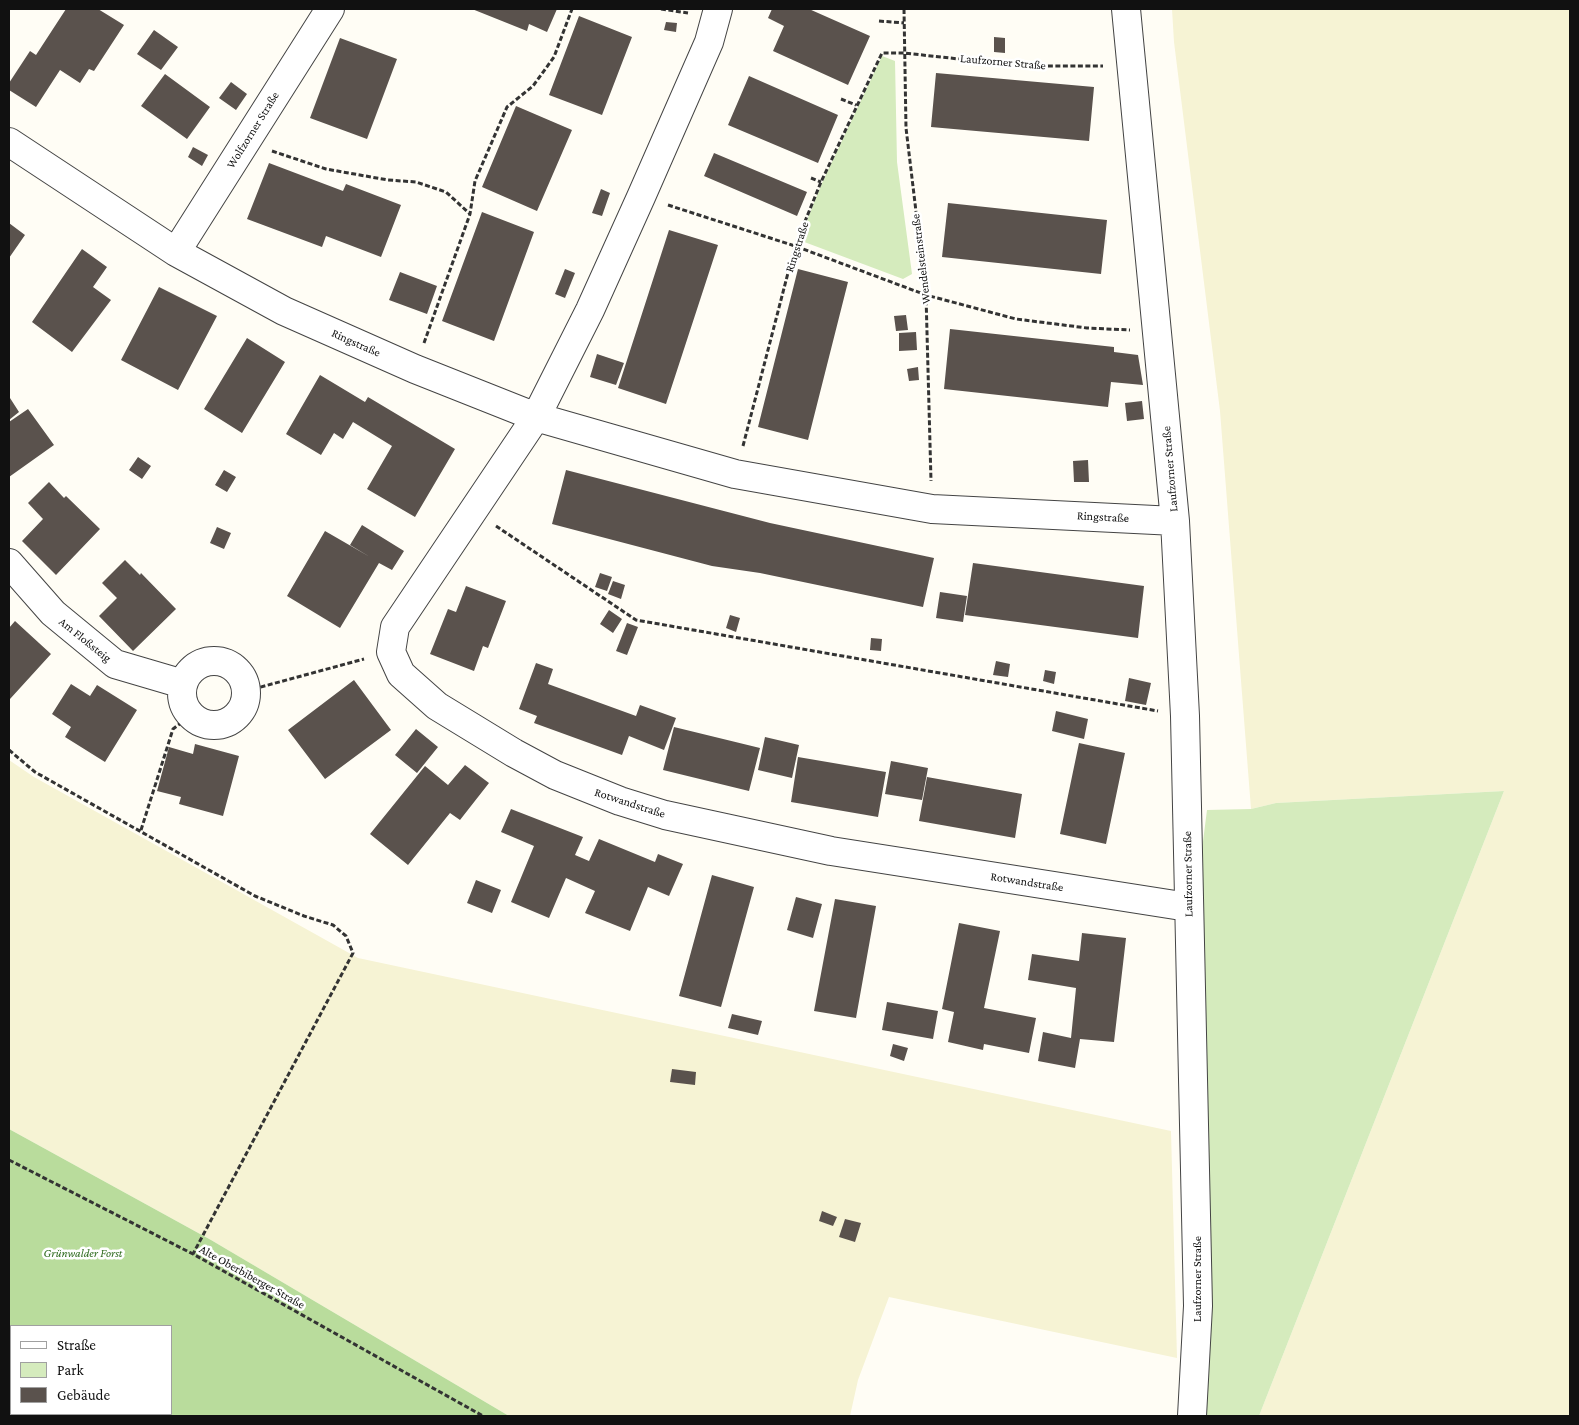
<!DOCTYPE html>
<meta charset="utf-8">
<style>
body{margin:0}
#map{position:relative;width:1579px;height:1425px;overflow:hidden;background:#fffdf5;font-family:"Crimson Pro",serif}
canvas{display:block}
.frame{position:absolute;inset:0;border:10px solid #111;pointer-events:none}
.legend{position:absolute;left:10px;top:1325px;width:162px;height:90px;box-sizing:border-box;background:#fff;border:1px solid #a0a0a0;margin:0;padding:6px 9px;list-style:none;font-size:15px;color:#111}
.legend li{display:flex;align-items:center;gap:10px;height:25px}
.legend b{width:25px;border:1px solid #a0a0a0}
</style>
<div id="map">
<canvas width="1579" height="1425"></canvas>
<div class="frame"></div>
<ul class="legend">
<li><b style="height:6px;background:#fff"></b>Straße</li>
<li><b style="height:14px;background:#d5ebbd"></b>Park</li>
<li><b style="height:14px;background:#5a524d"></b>Gebäude</li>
</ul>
</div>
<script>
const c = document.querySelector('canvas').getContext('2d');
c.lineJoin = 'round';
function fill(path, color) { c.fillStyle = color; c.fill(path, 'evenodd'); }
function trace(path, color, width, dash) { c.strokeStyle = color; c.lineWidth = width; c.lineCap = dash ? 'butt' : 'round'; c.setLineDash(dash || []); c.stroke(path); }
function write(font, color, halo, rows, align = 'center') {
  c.font = font + ' "Crimson Pro",serif'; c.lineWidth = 5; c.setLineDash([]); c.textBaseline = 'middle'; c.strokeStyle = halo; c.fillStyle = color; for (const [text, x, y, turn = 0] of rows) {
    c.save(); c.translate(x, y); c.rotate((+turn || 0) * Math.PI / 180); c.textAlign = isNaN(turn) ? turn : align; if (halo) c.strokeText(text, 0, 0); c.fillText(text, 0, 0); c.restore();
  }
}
const farmland = new Path2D(`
 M 1172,9 L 1570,9 L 1570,1416 L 1259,1416 L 1504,791 L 1276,803 L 1251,809 L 1220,411 L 1174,42 Z
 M 9,760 L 34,777 L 358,958 L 1171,1131 L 1177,1358 L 889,1297 L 858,1380 L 850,1416 L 509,1416 L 211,1240 L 9,1129 Z`);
const green = new Path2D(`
 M 882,56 L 895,61 L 897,162 L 912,274 L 903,279 L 799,240 L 822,183 Z
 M 1504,791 L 1259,1416 L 1205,1416 L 1212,1307 L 1201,857 L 1207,810 L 1251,809 L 1276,803 Z`);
const forest = new Path2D(`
 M 9,1129 L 211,1240 L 509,1416 L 9,1416 ZM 11,1326 L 171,1326 L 171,1414 L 11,1414 Z`);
const building = new Path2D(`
 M 66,9 L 98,9 L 124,25 L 94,71 L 89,69 L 80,83 L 60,70 L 36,107 L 9,90 L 9,83 L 30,51 L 36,55 Z
 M 472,9 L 557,9 L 547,32 L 529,24 L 527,31 Z
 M 772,9 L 809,9 L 870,36 L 848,85 L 773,51 L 784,26 L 768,18 Z
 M 579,16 L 632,37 L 602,115 L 549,95 Z
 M 666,22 L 677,23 L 676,32 L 664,30 Z
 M 154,30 L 178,47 L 161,70 L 137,54 Z
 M 994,37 L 1005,38 L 1005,53 L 994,52 Z
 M 340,38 L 397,59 L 367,139 L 310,118 Z
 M 936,73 L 1094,87 L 1089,141 L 931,127 Z
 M 165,74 L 210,107 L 187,139 L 141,106 Z
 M 749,76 L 838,115 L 818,163 L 728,125 Z
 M 231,82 L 247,94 L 236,110 L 219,98 Z
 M 516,106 L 572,130 L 537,211 L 482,187 Z
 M 193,147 L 208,155 L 202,166 L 188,157 Z
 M 714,153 L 807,192 L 797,216 L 704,176 Z
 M 269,163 L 343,191 L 346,184 L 401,205 L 381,257 L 326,236 L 322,247 L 247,219 Z
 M 601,189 L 610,193 L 602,216 L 592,213 Z
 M 948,203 L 1107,220 L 1101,274 L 942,257 Z
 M 482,212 L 534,232 L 494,341 L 442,321 Z
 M 9,223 L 25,235 L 9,258 Z
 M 669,230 L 718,245 L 666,404 L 618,388 Z
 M 82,249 L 107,267 L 93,287 L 111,300 L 72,352 L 32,322 Z
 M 565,269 L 575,273 L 565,298 L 555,294 Z
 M 798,269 L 848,282 L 808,440 L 758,427 Z
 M 400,272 L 437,286 L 427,314 L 389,300 Z
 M 159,287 L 217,316 L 178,390 L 121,360 Z
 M 906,315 L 908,330 L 896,331 L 894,316 Z
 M 950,329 L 1114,347 L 1114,352 L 1138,355 L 1143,385 L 1111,382 L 1108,407 L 944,389 Z
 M 916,332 L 917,350 L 899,351 L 899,333 Z
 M 247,338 L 285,362 L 242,433 L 204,409 Z
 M 597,354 L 624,363 L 616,385 L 590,377 Z
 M 918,367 L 919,380 L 909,381 L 907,369 Z
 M 320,375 L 365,402 L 368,397 L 455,449 L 415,517 L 367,489 L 392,446 L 353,422 L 343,439 L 334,433 L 321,455 L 286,434 Z
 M 10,398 L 19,412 L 9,420 L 9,399 Z
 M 1142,401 L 1144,419 L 1127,421 L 1125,403 Z
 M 28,409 L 54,445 L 9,477 L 9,422 Z
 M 138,457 L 151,466 L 142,479 L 129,470 Z
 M 1088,460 L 1089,482 L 1074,482 L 1073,461 Z
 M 224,470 L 236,477 L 227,492 L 215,485 Z
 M 566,470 L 770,523 L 934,558 L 923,607 L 760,573 L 712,566 L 552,524 Z
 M 49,482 L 64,498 L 66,496 L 100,529 L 56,575 L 22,541 L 43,519 L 28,503 Z
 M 362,525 L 404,551 L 392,570 L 379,563 L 340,628 L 287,596 L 325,531 L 370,557 L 350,545 Z
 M 217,527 L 231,533 L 224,549 L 210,543 Z
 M 125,560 L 140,575 L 141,573 L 176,609 L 133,651 L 99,616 L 117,598 L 102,583 Z
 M 973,563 L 1144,586 L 1138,638 L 965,615 Z
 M 600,573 L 612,577 L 607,591 L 595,587 Z
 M 613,581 L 625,585 L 621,599 L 608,594 Z
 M 466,586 L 506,601 L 488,648 L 483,646 L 474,671 L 430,654 L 448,609 L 456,612 Z
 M 940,592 L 967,596 L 963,622 L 936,618 Z
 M 609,610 L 622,619 L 613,633 L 600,624 Z
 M 730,615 L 740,618 L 736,632 L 726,628 Z
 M 15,621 L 51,654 L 10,699 L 9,628 Z
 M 627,623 L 638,627 L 627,655 L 616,651 Z
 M 871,638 L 882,639 L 881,651 L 870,650 Z
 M 996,661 L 1010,664 L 1008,677 L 993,675 Z
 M 536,663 L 553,669 L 548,684 L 636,716 L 640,705 L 676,718 L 664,750 L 629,736 L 622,755 L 534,723 L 537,716 L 519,709 Z
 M 1045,670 L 1056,672 L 1054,684 L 1043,681 Z
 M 1129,678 L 1151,683 L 1146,705 L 1125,701 Z
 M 354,680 L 391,730 L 325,779 L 288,730 Z
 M 71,684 L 90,696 L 97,685 L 137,710 L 105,762 L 65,737 L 71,727 L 52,714 Z
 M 1056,711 L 1088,719 L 1084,739 L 1052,731 Z
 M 674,727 L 760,748 L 749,791 L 663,770 Z
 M 416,729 L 438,747 L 417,773 L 395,755 Z
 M 765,737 L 799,745 L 792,778 L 758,770 Z
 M 1079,743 L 1125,753 L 1106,844 L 1060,834 Z
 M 195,744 L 239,756 L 223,816 L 179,804 L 181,797 L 157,791 L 169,747 L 193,754 Z
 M 798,757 L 886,772 L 878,817 L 791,802 Z
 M 891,761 L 928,768 L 922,800 L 885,794 Z
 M 465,765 L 489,783 L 460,820 L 450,813 L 408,865 L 370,834 L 425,766 L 448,785 Z
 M 927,777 L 1022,794 L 1015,838 L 919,821 Z
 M 511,809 L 583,837 L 575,855 L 589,861 L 599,839 L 655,862 L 658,854 L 683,864 L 669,896 L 648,887 L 630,931 L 585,913 L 595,891 L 566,878 L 549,918 L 511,902 L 534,846 L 501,832 Z
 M 712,875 L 754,887 L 721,1007 L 679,996 Z
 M 476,880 L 501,890 L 492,913 L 467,903 Z
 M 796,897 L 822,904 L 813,938 L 787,930 Z
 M 835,899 L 876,906 L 856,1018 L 814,1011 Z
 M 959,923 L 1000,931 L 984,1008 L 1036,1018 L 1029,1053 L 984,1044 L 983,1050 L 948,1042 L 954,1012 L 942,1009 Z
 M 1082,933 L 1126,938 L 1114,1042 L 1080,1039 L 1075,1068 L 1038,1061 L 1043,1032 L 1071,1038 L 1076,988 L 1028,980 L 1032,954 L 1079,961 Z
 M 887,1002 L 938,1011 L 933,1039 L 882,1030 Z
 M 732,1014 L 762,1021 L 758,1035 L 728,1028 Z
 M 893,1044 L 908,1048 L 904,1061 L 890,1056 Z
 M 672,1069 L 696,1072 L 695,1085 L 670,1082 Z
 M 822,1211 L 837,1217 L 833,1226 L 819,1221 Z
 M 845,1219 L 861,1223 L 855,1242 L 839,1237 Z`);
const path = new Path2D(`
 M 661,9 L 688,13
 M 904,9 L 906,128 L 926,295 L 931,481
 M 879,21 L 904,23
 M 841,99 L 856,105
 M 272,151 L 326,169 L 388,180 L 416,182 L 446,192 L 470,214
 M 811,178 L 821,182
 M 668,205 L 795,246 L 926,295 L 1016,319 L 1087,328 L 1130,330
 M 424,343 L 470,214 L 475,181 L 507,107 L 533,86 L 554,57 L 572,9
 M 743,446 L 795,246 L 821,182 L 882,53 L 904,53 L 1023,66 L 1103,66
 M 496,526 L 636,620 L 1158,711
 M 246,691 L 364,659
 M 9,750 L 35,772 L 255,896 L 304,916 L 333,925 L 346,936 L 353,953 L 193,1254
 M 141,830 L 173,729 L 190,716
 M 9,1160 L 193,1254 L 483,1416`);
const minor = new Path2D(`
 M 718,9 L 709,42 L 641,197 L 590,310 L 536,417 L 395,627 L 391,652 L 401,674 L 437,706 L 514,753 L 555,775 L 620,801 L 665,815 L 831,851 L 1188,907
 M 1126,9 L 1175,521 L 1185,716 L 1198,1306 L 1192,1416
 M 9,142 L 176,252 L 284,311 L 415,369 L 536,417 L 735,474 L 932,509 L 1175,521
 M 176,252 L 330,9
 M 9,563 L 53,613 L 115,664 L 183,684
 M182 693a32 32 0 1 1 64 0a32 32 0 1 1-64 0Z`);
const streetNames = [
 ["Laufzorner Straße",1003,62,5],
 ["Wolfzorner Straße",253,130,-58],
 ["Ringstraße",797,247,-72],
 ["Wendelsteinstraße",921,259,-97],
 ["Ringstraße",356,343,24],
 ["Laufzorner Straße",1170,469,-95],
 ["Ringstraße",1103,517,3],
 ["Am Floßsteig",85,640,39],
 ["Rotwandstraße",630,803,18],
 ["Laufzorner Straße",1188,874,-91],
 ["Rotwandstraße",1027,882,9],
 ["Alte Oberbiberger Straße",252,1277,29],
 ["Laufzorner Straße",1197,1279,-90]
];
const parkNames = [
 ["Grünwalder Forst",83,1253]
];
fill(farmland, '#f6f3d4');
fill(green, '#d5ebbd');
fill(forest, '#b9dc9c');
fill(building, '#5a524d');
trace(minor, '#444', 30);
trace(path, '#333', 3, [5, 2.5]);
trace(minor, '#fff', 28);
write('12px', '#111', '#fff', streetNames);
write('italic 12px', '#2f6b1f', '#fff', parkNames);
</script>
